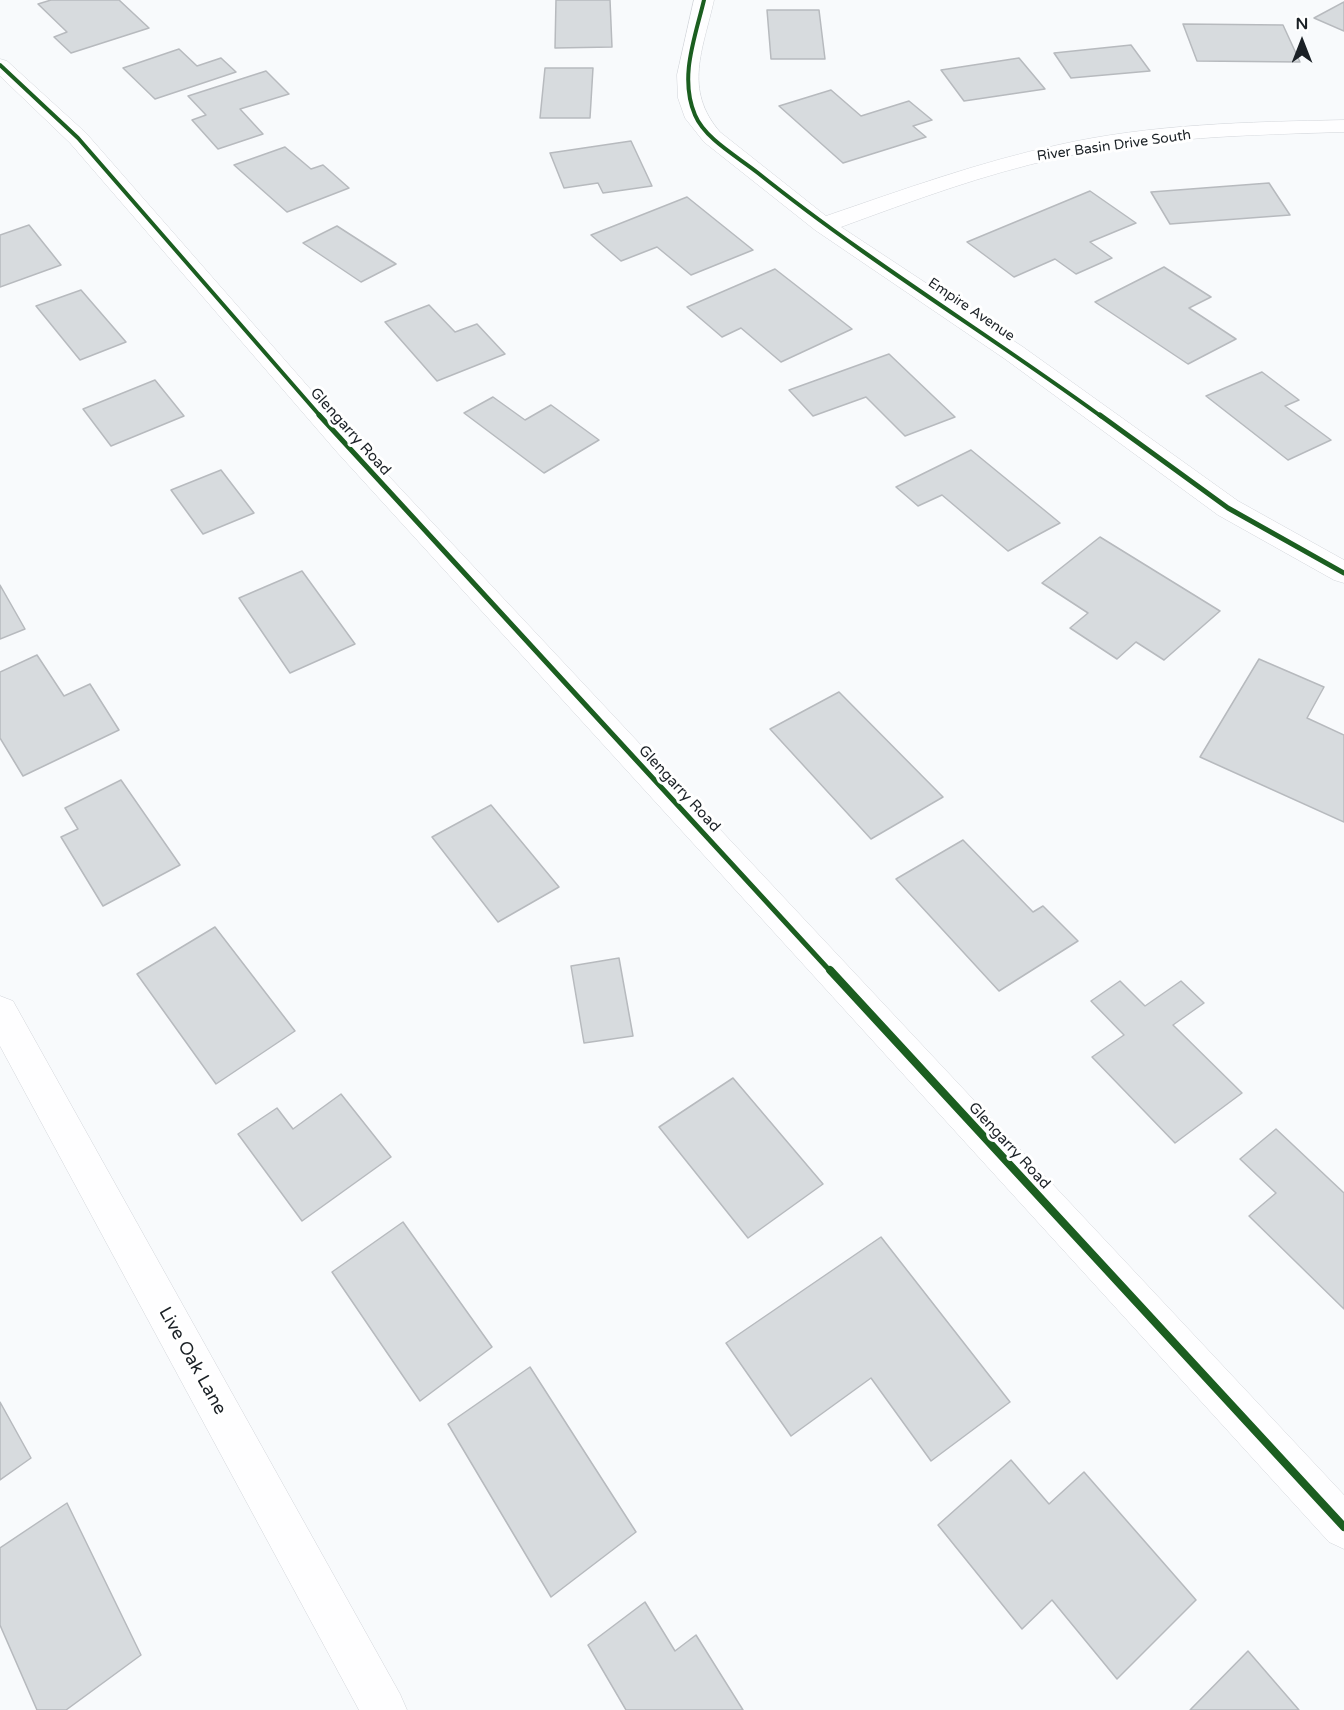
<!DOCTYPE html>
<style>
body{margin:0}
#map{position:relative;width:1344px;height:1710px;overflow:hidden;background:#f8fafc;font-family:"Varela Round",sans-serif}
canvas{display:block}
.north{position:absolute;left:1272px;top:12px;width:60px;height:60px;-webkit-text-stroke:4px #fff;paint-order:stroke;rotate:0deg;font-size:16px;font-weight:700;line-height:24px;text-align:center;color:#1b2126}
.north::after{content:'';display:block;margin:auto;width:21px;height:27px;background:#1b2126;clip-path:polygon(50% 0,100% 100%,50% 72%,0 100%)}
</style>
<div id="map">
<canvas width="1344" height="1710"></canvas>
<div class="north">N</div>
</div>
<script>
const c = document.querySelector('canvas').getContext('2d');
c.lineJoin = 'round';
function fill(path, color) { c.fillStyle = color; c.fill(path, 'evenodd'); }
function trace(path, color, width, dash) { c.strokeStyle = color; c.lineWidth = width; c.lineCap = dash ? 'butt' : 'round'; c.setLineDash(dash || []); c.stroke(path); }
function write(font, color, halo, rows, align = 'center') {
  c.font = font + ' "Varela Round",sans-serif'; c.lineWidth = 6; c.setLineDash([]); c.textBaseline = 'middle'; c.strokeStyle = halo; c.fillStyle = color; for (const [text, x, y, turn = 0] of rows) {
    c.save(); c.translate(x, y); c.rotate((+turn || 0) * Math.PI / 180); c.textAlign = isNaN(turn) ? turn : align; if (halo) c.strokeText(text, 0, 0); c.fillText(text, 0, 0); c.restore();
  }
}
const building = new Path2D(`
 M 51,0 L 119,0 L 149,28 L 71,53 L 54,37 L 67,32 L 38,4 Z
 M 556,0 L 610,0 L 612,47 L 555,48 Z
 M 1344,2 L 1344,31 L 1314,18 Z
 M 767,10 L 819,10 L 825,59 L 771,59 Z
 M 1183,24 L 1283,25 L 1300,62 L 1197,61 Z
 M 1131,45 L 1150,71 L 1071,78 L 1054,53 Z
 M 179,49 L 197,66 L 221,58 L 236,72 L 155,99 L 123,68 Z
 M 1019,58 L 1045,89 L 964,101 L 941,70 Z
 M 545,68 L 593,68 L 590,118 L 540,118 Z
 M 266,71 L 289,94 L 240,109 L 263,134 L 218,149 L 192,120 L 206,115 L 188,96 Z
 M 831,90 L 861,116 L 909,101 L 932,120 L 913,126 L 926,137 L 843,163 L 779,106 Z
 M 631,141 L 652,186 L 603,193 L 598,183 L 564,188 L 550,153 Z
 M 285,147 L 311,169 L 323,165 L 349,188 L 287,212 L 234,165 Z
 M 1269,183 L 1290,215 L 1170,224 L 1151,192 Z
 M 1090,191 L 1136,223 L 1090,242 L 1112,258 L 1076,274 L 1055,259 L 1014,277 L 967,242 Z
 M 687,197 L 753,250 L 691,275 L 657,247 L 621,261 L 591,235 Z
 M 29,225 L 61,265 L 0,287 L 0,235 Z
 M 337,226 L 396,264 L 361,282 L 303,243 Z
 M 1164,267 L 1211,297 L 1189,308 L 1236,339 L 1188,364 L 1095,302 Z
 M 775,269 L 852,329 L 781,362 L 741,328 L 722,337 L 687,307 Z
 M 81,290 L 126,342 L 80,360 L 36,306 Z
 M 429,305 L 455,332 L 477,324 L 505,354 L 437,381 L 385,322 Z
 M 889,354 L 955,417 L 905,436 L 866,397 L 813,416 L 789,390 Z
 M 1262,372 L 1299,400 L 1285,406 L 1331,440 L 1288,460 L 1206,396 Z
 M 155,380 L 184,416 L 111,446 L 83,409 Z
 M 493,397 L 525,420 L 551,405 L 599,440 L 544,473 L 464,413 Z
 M 971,450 L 1060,523 L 1008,551 L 942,495 L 918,506 L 896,487 Z
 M 221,470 L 254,513 L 203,534 L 171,490 Z
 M 1100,537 L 1220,611 L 1164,660 L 1136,642 L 1117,659 L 1070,628 L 1088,613 L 1042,583 Z
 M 302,571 L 355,644 L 290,673 L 239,598 Z
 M 0,585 L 25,629 L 0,639 Z
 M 37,655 L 64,696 L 90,684 L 119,730 L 23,776 L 0,738 L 0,672 Z
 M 1259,659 L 1324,687 L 1307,718 L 1344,735 L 1344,822 L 1200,757 Z
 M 839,692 L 943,797 L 871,839 L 770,729 Z
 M 121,780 L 180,865 L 103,906 L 61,837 L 78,829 L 65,808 Z
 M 491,805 L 559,887 L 498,922 L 432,837 Z
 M 963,840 L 1033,912 L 1043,906 L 1078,941 L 999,991 L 896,879 Z
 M 215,927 L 295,1031 L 216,1084 L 137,974 Z
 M 619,958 L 633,1036 L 584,1043 L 571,966 Z
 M 1120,981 L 1145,1006 L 1181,981 L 1204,1003 L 1173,1025 L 1242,1093 L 1175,1143 L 1092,1057 L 1124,1035 L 1091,1001 Z
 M 733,1078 L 823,1184 L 748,1238 L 659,1127 Z
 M 341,1094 L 391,1157 L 302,1221 L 238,1134 L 277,1108 L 293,1129 Z
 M 1276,1129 L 1344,1193 L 1344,1309 L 1249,1216 L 1276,1193 L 1240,1159 Z
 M 403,1222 L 492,1347 L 420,1401 L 332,1272 Z
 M 881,1237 L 1010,1402 L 931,1461 L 871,1378 L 791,1436 L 726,1343 Z
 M 530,1367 L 636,1532 L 551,1597 L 448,1424 Z
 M 0,1402 L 31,1458 L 0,1480 Z
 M 1011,1460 L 1049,1504 L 1084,1472 L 1196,1600 L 1117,1679 L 1052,1600 L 1022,1629 L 938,1525 Z
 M 67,1503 L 141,1655 L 66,1710 L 37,1710 L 0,1625 L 0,1548 Z
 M 645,1602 L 675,1651 L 696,1635 L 743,1710 L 626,1710 L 588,1645 Z
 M 1248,1651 L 1299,1710 L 1190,1710 Z`);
const minor = new Path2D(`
 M 694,0 L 714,0 C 703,50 683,89 720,132 L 826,216 C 902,190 979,162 1058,145 C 1151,124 1248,122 1344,120 L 1344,132 C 1248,135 1152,137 1058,158 C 984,174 912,201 841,227 L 1023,347 L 1238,501 L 1344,560 L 1344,583 L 1334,580 L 1218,515 L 1005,359 L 815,230 L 704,142 L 685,118 L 678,98 L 677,75 Z
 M 0,59 L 7,61 L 86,133 L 354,439 L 1344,1495 L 1344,1549 L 1329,1542 L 336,451 L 70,143 L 0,76 Z
 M 0,996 L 13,1001 L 400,1694 L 407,1710 L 359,1710 L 0,1046 Z`);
const cyclewayFar2 = new Path2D(`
 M 704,0 C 695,38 679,77 695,115 C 705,139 738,157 758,173 C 868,261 988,334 1102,417
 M 0,65 L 78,138 L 321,417`);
const cyclewayFar1 = new Path2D(`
 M 319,415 L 831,972
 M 1100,415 L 1228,508 L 1344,573`);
const cycleway = new Path2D(`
 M 830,970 L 1344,1527`);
const farStreetnames = [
 ["River Basin Drive South",1114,146,-8],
 ["Empire Avenue",971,310,34]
];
const streetNames = [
 ["Glengarry Road",350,432,48],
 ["Glengarry Road",679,789,47],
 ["Glengarry Road",1009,1146,47]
];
const nearStreetnames = [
 ["Live Oak Lane",192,1361,61]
];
fill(building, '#d7dbde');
trace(building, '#b7babe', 1.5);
trace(minor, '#d2d5da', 1);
fill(minor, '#fefeff');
trace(cyclewayFar2, '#1b5e20', 4);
trace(cyclewayFar1, '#1b5e20', 5);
trace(cycleway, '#1b5e20', 8);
write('14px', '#1b2126', '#fff', farStreetnames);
write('15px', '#1b2126', '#fff', streetNames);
write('18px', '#1b2126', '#fff', nearStreetnames);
</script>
